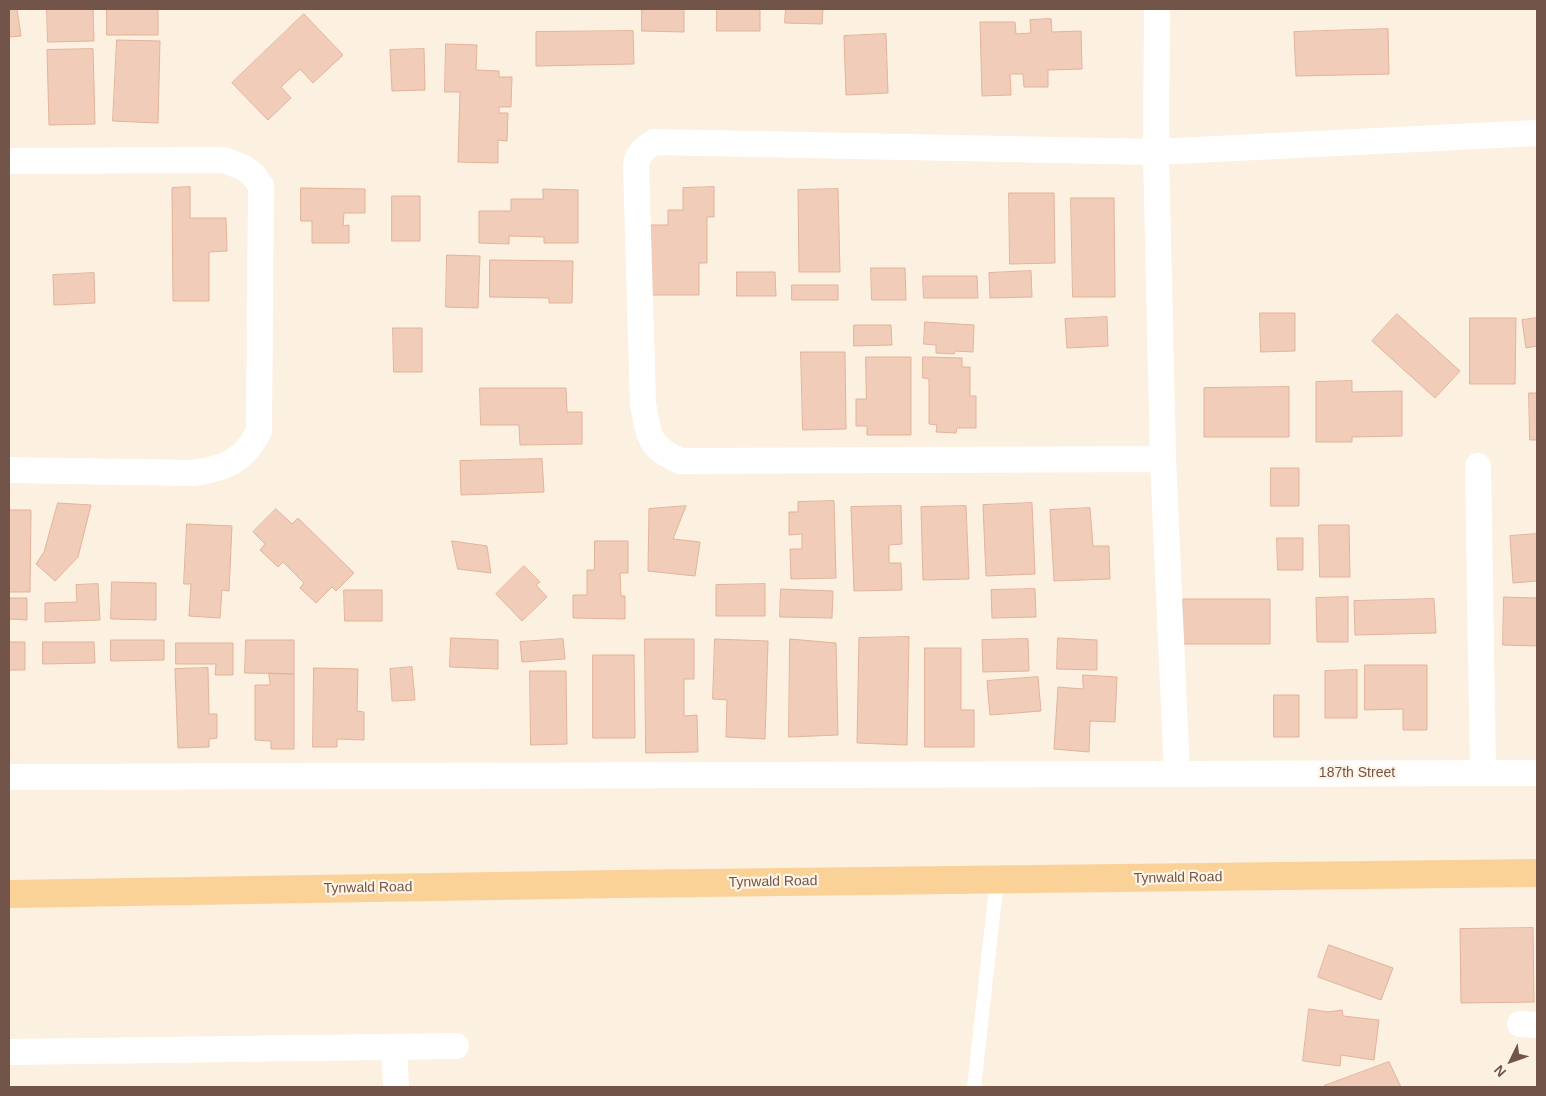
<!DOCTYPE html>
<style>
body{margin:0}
#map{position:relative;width:1546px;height:1096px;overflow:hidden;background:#fcf0e0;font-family:Arial,sans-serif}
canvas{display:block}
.frame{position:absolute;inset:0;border:10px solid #725548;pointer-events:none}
.north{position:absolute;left:1486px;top:1036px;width:50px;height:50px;-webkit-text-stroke:4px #fff4e6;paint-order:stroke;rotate:228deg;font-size:14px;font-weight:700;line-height:20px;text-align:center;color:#725548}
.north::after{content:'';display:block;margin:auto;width:18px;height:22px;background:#725548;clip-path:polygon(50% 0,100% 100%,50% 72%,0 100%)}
</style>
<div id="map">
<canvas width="1546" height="1096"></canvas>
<div class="frame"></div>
<div class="north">N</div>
</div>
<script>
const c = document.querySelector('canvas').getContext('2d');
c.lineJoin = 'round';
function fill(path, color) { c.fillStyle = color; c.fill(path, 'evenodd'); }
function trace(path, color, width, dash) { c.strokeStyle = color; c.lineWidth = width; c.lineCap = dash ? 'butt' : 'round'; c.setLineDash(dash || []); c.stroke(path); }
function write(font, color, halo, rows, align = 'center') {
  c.font = font + ' Arial,sans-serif'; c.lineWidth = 4.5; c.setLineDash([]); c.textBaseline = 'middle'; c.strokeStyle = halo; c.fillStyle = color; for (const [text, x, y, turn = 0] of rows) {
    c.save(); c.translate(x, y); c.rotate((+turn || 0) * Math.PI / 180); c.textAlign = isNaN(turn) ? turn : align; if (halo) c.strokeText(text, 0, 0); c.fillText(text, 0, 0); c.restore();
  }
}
const building = new Path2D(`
 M 17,9 L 21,36 L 9,37 L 9,10 Z
 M 47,9 L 93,9 L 94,41 L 48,42 Z
 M 107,9 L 158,9 L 158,35 L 107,35 Z
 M 642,9 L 684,9 L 684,32 L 642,31 Z
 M 717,9 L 760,9 L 760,31 L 717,31 Z
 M 786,9 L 823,9 L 822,24 L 785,23 Z
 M 304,14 L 343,55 L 313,83 L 300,69 L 281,87 L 291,98 L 268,120 L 232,83 Z
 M 1051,19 L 1052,32 L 1081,31 L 1082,69 L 1048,70 L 1048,87 L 1024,87 L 1023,74 L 1010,74 L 1011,95 L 982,96 L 980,22 L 1015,22 L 1016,34 L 1031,33 L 1030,20 Z
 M 1388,29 L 1389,74 L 1296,76 L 1294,32 Z
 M 633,31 L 634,64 L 536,66 L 536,32 Z
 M 886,34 L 888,93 L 846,95 L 844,36 Z
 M 117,40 L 160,41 L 158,123 L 113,121 Z
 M 446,44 L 477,45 L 476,70 L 499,71 L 499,77 L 512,77 L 511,107 L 499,107 L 499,113 L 508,113 L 507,141 L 498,140 L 498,163 L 458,162 L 460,92 L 445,92 Z
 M 93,49 L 95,124 L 49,125 L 47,50 Z
 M 424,49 L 425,90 L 392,91 L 390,50 Z
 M 190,187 L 190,218 L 226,218 L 227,251 L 209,252 L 209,301 L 173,301 L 172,188 Z
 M 714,187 L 714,217 L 707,217 L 707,263 L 699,263 L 699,295 L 651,295 L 650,225 L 668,225 L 668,210 L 683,210 L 683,188 Z
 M 301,188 L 365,189 L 365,213 L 344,213 L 343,226 L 349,225 L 349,243 L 312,243 L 312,221 L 301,221 Z
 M 543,189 L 578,190 L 578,243 L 544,243 L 544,237 L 509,236 L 509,244 L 479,243 L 479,211 L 511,211 L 511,199 L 543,199 Z
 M 838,189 L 840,272 L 799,272 L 798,190 Z
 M 1009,193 L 1054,193 L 1055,263 L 1010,264 Z
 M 392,196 L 420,196 L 420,241 L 392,241 Z
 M 1071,198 L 1114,198 L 1115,297 L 1073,297 Z
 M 447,255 L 480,256 L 478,308 L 446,307 Z
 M 490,260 L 573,261 L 572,303 L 549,303 L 549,298 L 490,297 Z
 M 871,268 L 905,268 L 906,300 L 872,300 Z
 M 1031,271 L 1032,297 L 990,298 L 989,273 Z
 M 737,272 L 775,272 L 776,296 L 737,296 Z
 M 94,273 L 95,303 L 54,305 L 53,275 Z
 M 923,276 L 977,276 L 978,298 L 924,298 Z
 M 792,285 L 838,285 L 838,300 L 792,300 Z
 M 1260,313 L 1295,313 L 1295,351 L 1261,352 Z
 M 1397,314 L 1460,371 L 1435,398 L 1372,341 Z
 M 1107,317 L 1108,346 L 1067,348 L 1065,319 Z
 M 1470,318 L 1516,318 L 1515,384 L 1470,384 Z
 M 1537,318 L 1537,346 L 1526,348 L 1522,320 Z
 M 925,322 L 974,325 L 973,352 L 955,351 L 954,354 L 936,353 L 936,345 L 924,344 Z
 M 854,325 L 891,325 L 892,345 L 854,346 Z
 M 393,328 L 422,328 L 422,372 L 394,372 Z
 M 801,352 L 845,352 L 846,429 L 803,430 Z
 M 866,357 L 911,357 L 911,435 L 867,435 L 867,426 L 856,426 L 856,399 L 866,399 Z
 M 923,357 L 962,358 L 962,367 L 970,367 L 970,396 L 976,396 L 976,428 L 957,428 L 956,433 L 936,432 L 937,425 L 929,424 L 929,379 L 923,378 Z
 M 1352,381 L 1352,392 L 1402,391 L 1402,436 L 1352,437 L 1352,442 L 1316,442 L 1316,382 Z
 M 1289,387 L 1289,437 L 1204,437 L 1204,388 Z
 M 480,388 L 566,388 L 567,412 L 582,412 L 582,444 L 520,445 L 519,425 L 481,425 Z
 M 1529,393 L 1537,393 L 1537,440 L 1530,440 Z
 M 542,459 L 544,492 L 461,495 L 460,461 Z
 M 1271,468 L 1299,468 L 1299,506 L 1271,506 Z
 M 834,501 L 836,578 L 791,579 L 790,549 L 802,549 L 802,534 L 789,535 L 789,512 L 798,512 L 798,502 Z
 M 58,503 L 91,505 L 78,557 L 55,581 L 36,564 L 44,552 Z
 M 1032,503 L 1035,574 L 986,576 L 983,505 Z
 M 686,506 L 673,539 L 700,542 L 695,576 L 648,571 L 649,509 Z
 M 901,506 L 902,544 L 889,545 L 889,563 L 901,563 L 902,590 L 854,591 L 851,507 Z
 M 966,506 L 969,579 L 923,580 L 921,507 Z
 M 1090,508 L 1093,546 L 1109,546 L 1110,579 L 1054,581 L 1050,510 Z
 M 276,509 L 292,524 L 298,518 L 354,573 L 336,591 L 332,587 L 316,603 L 300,588 L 304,583 L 283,562 L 278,567 L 260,550 L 265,544 L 253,532 Z
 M 9,510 L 31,510 L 30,592 L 9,592 Z
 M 187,524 L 232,526 L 229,591 L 222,590 L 220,618 L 189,616 L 191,584 L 184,584 Z
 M 1319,525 L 1349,525 L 1350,577 L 1320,577 Z
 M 1537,534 L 1537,581 L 1513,583 L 1510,536 Z
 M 1277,538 L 1303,538 L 1303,570 L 1278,570 Z
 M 452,541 L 487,546 L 491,573 L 458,569 Z
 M 595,541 L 628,541 L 628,573 L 620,573 L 621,596 L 625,596 L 625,619 L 573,618 L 573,595 L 587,595 L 587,570 L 594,570 Z
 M 524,566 L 540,582 L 536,585 L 547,597 L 522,621 L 496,594 Z
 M 112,582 L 156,583 L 156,620 L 111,619 Z
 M 98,584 L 100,620 L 45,622 L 45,603 L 77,602 L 76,585 Z
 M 765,584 L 765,616 L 716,616 L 716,585 Z
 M 781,589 L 833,591 L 832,618 L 780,617 Z
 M 1035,589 L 1036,617 L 992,618 L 991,590 Z
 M 344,590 L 382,590 L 382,621 L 345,621 Z
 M 1348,597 L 1348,642 L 1317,642 L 1316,598 Z
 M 1504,597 L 1537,598 L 1537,646 L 1503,645 Z
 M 9,598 L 27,598 L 27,620 L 9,619 Z
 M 1183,599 L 1270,599 L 1270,644 L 1183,644 Z
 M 1434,599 L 1436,633 L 1355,635 L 1354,601 Z
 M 909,637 L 907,745 L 857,743 L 859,638 Z
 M 451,638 L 498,640 L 498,669 L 450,667 Z
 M 1058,638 L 1097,640 L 1097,670 L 1057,669 Z
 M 563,639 L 565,659 L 522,662 L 520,642 Z
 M 645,639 L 694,639 L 694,679 L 684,679 L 684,716 L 697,715 L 698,752 L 646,753 Z
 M 715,639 L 768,641 L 765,739 L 726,737 L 727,700 L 713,699 Z
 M 790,639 L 836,643 L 838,735 L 789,737 Z
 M 1028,639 L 1029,671 L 983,672 L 982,640 Z
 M 111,640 L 164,640 L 164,660 L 111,661 Z
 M 246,640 L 294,640 L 294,674 L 245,673 Z
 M 9,642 L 25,642 L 25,670 L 9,670 Z
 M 43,642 L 94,642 L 95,663 L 43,664 Z
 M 176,643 L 233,643 L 233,675 L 215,675 L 216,664 L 176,664 Z
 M 925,648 L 961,648 L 961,710 L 974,710 L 974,747 L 925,747 Z
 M 593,655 L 634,655 L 635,738 L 593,738 Z
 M 1365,665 L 1427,665 L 1427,730 L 1403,730 L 1403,709 L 1365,710 Z
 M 412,667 L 415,700 L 392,701 L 390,669 Z
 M 208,668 L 209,714 L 217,714 L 217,738 L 209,739 L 209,747 L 178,748 L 175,669 Z
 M 314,668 L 358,669 L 357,711 L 364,712 L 364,740 L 337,739 L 337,747 L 313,747 Z
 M 1357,670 L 1357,718 L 1325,718 L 1325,671 Z
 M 530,671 L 566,671 L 567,744 L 531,745 Z
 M 269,673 L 294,674 L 294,749 L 271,749 L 271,741 L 255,740 L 255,685 L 270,685 Z
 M 1083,675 L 1117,677 L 1115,722 L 1090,721 L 1089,752 L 1054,749 L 1058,687 L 1083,689 Z
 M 1038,677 L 1041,711 L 990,715 L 987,681 Z
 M 1274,695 L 1299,695 L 1299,737 L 1274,737 Z
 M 1533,928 L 1534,1002 L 1461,1003 L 1460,929 Z
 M 1329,945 L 1393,968 L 1381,1000 L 1318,977 Z
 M 1309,1009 L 1328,1012 L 1342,1010 L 1343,1016 L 1379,1020 L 1374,1060 L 1341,1055 L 1340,1066 L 1303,1061 Z
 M 1389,1062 L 1401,1087 L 1324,1087 L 1324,1086 Z`);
const lane = new Path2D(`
 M 974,1087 L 997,879`);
const street = new Path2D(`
 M 1157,9 L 1156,152 L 1163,459 L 1177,774
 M 9,161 L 223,160 C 242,166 251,169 261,186 L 259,431 C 244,461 225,469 192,473 L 9,470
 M 1163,459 L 680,461 C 648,447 649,436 643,404 L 636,165 C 638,153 645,148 654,142 L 1156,152 L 1537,133
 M 1478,466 L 1483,772
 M 9,777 L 1537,773
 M 1520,1024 L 1537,1025
 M 394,1048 L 396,1087
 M 9,1052 L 456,1046`);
const primary = new Path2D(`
 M 9,894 L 617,884 L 1537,873`);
const streetNames = [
 ["187th Street",1357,773],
 ["Tynwald Road",1178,878,-1],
 ["Tynwald Road",773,882,-1],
 ["Tynwald Road",368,888,-1]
];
fill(building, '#f1ccb8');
trace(building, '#e3b299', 1);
trace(lane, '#fff', 14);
trace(street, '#fff', 26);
trace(primary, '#fad298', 28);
write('14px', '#725548', '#fff4e6', streetNames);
</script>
